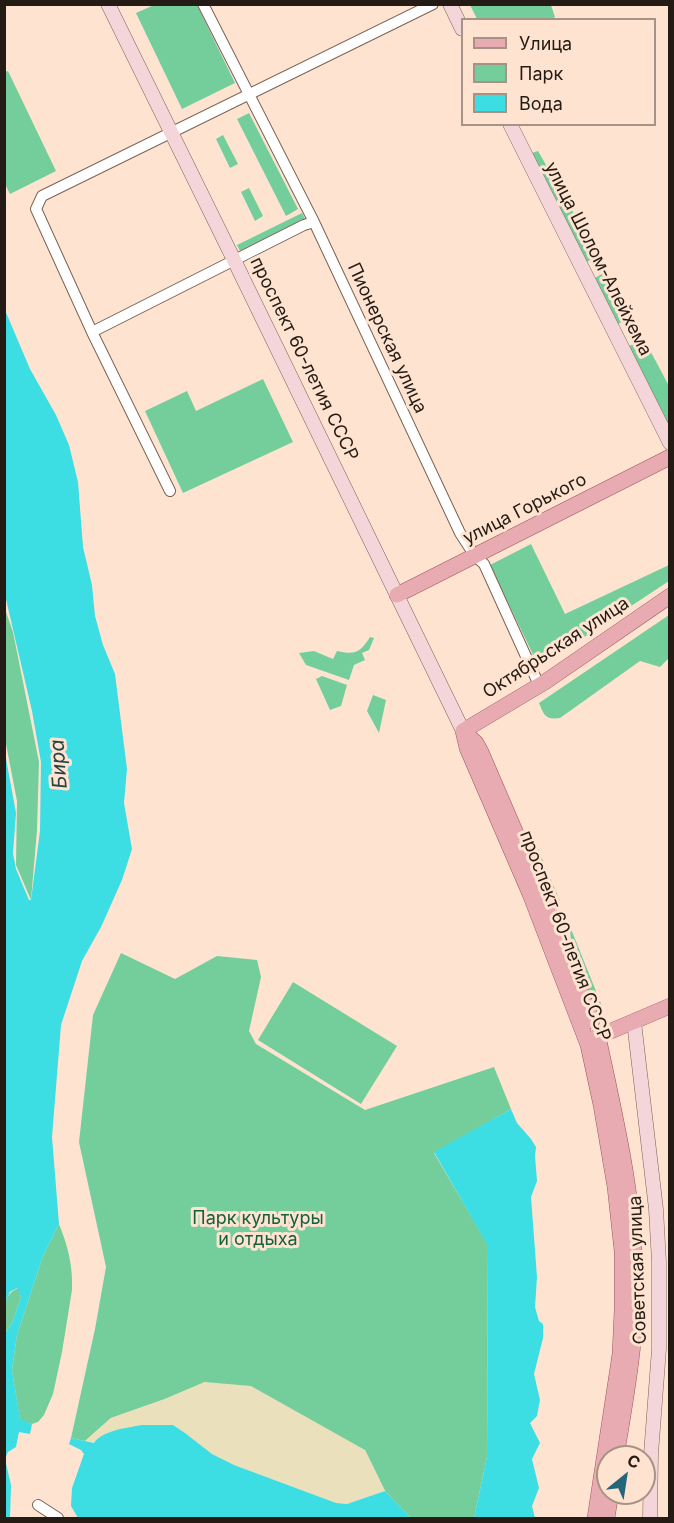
<!DOCTYPE html>
<meta charset="utf-8">
<style>
body{margin:0}
#map{position:relative;width:674px;height:1523px;overflow:hidden;background:#ffe3d1;font-family:Inter,sans-serif}
canvas{display:block}
.frame{position:absolute;inset:0;border:6px solid #241b14;pointer-events:none}
.legend{position:absolute;left:461px;top:18px;width:195px;height:108px;box-sizing:border-box;background:#ffe3d1;border:2px solid #a79385;margin:0;padding:8px 10px;list-style:none;font-size:18px;color:#241b14}
.legend li{display:flex;align-items:center;gap:12px;height:30px}
.legend b{width:30px;border:2px solid #a79385}
.north{position:absolute;left:596px;top:1445px;width:60px;height:60px;box-sizing:border-box;background:#ffe3d1;border:2px solid #a79385;border-radius:50%;rotate:30deg;font-size:16px;font-weight:700;line-height:24px;text-align:center;color:#241b14}
.north::after{content:'';display:block;margin:auto;width:21px;height:27px;background:#26667b;clip-path:polygon(50% 0,100% 100%,50% 72%,0 100%)}
</style>
<div id="map">
<canvas width="674" height="1523"></canvas>
<div class="frame"></div>
<ul class="legend">
<li><b style="height:8px;background:#e9abb2"></b>Улица</li>
<li><b style="height:16px;background:#73ce9b"></b>Парк</li>
<li><b style="height:16px;background:#3cdee3"></b>Вода</li>
</ul>
<div class="north">С</div>
</div>
<script>
const c = document.querySelector('canvas').getContext('2d');
c.lineJoin = 'round';
function fill(path, color) { c.fillStyle = color; c.fill(path, 'evenodd'); }
function trace(path, color, width, dash) { c.strokeStyle = color; c.lineWidth = width; c.lineCap = dash ? 'butt' : 'round'; c.setLineDash(dash || []); c.stroke(path); }
function write(font, color, halo, rows, align = 'center') {
  c.font = font + ' Inter,sans-serif'; c.lineWidth = 6; c.setLineDash([]); c.textBaseline = 'middle'; c.strokeStyle = halo; c.fillStyle = color; for (const [text, x, y, turn = 0] of rows) {
    c.save(); c.translate(x, y); c.rotate((+turn || 0) * Math.PI / 180); c.textAlign = isNaN(turn) ? turn : align; if (halo) c.strokeText(text, 0, 0); c.fillText(text, 0, 0); c.restore();
  }
}
const green = new Path2D(`
 M 154,5 L 197,5 L 235,83 L 182,109 L 136,13 Z
 M 470,5 L 551,5 L 555,17 L 550,20 L 477,19 Z
 M 8,71 L 56,171 L 10,194 L 4,182 L 4,72 Z
 M 249,113 L 298,209 L 286,216 L 237,119 Z
 M 223,135 L 238,164 L 230,168 L 216,139 Z
 M 538,151 L 598,255 L 587,262 L 584,260 L 531,156 L 532,153 Z
 M 249,188 L 263,216 L 255,221 L 241,192 Z
 M 302,213 L 305,219 L 240,251 L 237,245 Z
 M 607,271 L 638,331 L 636,332 L 628,319 L 618,324 L 624,338 L 595,278 Z
 M 644,339 L 669,386 L 669,432 L 629,346 Z
 M 263,379 L 293,442 L 183,493 L 145,411 L 187,391 L 196,411 Z
 M 531,544 L 565,614 L 669,565 L 669,581 L 539,667 L 490,565 Z
 M 5,609 L 13,632 L 39,762 L 37,830 L 31,900 L 16,865 L 17,801 L 5,739 Z
 M 669,615 L 669,658 L 660,667 L 640,661 L 560,718 C 545,720 544,715 539,703 Z
 M 370,637 L 374,638 L 369,650 L 362,653 L 365,660 L 354,665 L 349,680 L 306,665 L 299,653 L 314,651 L 333,659 L 337,651 C 355,655 360,653 370,637 Z
 M 322,676 L 347,685 L 341,706 L 330,710 L 316,679 Z
 M 373,695 L 386,700 L 379,733 L 367,711 Z
 M 538,849 L 560,901 L 559,902 L 545,883 L 531,851 Z
 M 571,929 L 604,1011 L 594,1015 L 572,951 L 570,930 Z
 M 121,953 L 175,979 L 217,956 L 257,960 L 261,977 L 249,1031 L 256,1044 L 365,1110 L 494,1067 L 511,1109 L 434,1153 L 488,1245 L 487,1457 L 474,1518 L 411,1518 L 385,1491 L 365,1450 L 205,1382 L 165,1399 L 111,1418 L 85,1441 L 71,1438 L 95,1329 L 106,1267 L 79,1142 L 93,1015 Z
 M 293,982 L 397,1046 L 361,1104 L 258,1040 Z
 M 59,1224 C 68,1246 73,1266 72,1290 L 62,1352 L 53,1394 L 44,1415 L 38,1422 L 32,1424 L 20,1420 L 12,1370 L 17,1335 L 43,1256 Z
 M 18,1288 L 21,1297 L 12,1323 L 5,1333 C 4,1316 0,1296 18,1288 Z`);
const sand = new Path2D(`
 M 205,1382 L 251,1386 L 365,1450 L 385,1491 L 347,1504 L 336,1503 L 234,1465 L 212,1454 L 185,1433 L 172,1425 L 95,1443 L 85,1441 L 111,1418 L 165,1399 Z`);
const water = new Path2D(`
 M 5,310 L 30,369 L 56,415 L 69,445 L 78,482 L 83,547 L 92,585 L 95,616 L 103,645 L 115,674 L 127,769 L 124,803 L 132,849 L 122,880 L 101,927 L 82,961 L 61,1025 L 52,1137 L 59,1224 L 43,1256 L 17,1335 L 12,1370 L 20,1419 L 32,1424 L 30,1434 L 19,1432 L 16,1447 L 8,1452 L 5,1459 L 11,1485 L 10,1518 L 4,1518 L 5,1333 L 12,1323 L 21,1297 L 17,1288 L 10,1292 L 5,1303 L 5,753 L 16,813 L 13,853 L 16,869 L 29,900 L 31,900 L 40,831 L 41,762 L 32,711 L 5,595 Z
 M 511,1109 L 517,1123 L 531,1139 L 536,1147 L 535,1156 L 537,1181 L 531,1197 L 537,1277 L 535,1307 L 539,1321 L 543,1324 L 543,1338 L 534,1374 L 540,1400 L 537,1416 L 530,1423 L 540,1443 L 532,1459 L 539,1488 L 532,1506 L 535,1518 L 474,1518 L 487,1457 L 488,1246 L 434,1152 Z
 M 142,1425 L 173,1425 L 185,1433 L 212,1454 L 234,1465 L 336,1503 L 347,1504 L 385,1491 L 411,1518 L 78,1518 L 71,1506 L 72,1488 L 84,1454 L 81,1450 L 69,1444 L 71,1438 L 94,1443 C 103,1430 127,1428 142,1425 Z`);
const street = new Path2D(`
 M 203,4 L 314,222 L 460,533 L 475,556 L 484,564 L 539,685
 M 92,332 L 304,225 L 314,222
 M 170,491 L 92,332 L 36,209 L 42,196 L 433,4
 M 38,1505 L 58,1518`);
const secondary = new Path2D(`
 M 108,4 L 234,260 L 463,731
 M 450,4 L 462,29
 M 510,124 L 670,443
 M 634,1022 L 656,1209 L 659,1262 L 659,1349 L 651,1454 L 650,1518`);
const primary = new Path2D(`
 M 397,595 L 670,457
 M 463,731 L 467,748 L 530,894 L 588,1045 L 601,1105 L 615,1187 L 622,1251 L 622,1310 L 620,1354 L 595,1518
 M 463,731 L 476,743 L 481,752 L 540,889 L 592,1021
 M 463,731 L 545,682 L 670,596
 M 598,1036 C 615,1116 635,1197 635,1280 C 635,1304 635,1329 632,1353 C 628,1388 622,1422 616,1457
 M 590,1040 L 670,1006
 M 607,1518 L 611,1493`);
const streetNames = [
 ["улица Шолом-Алейхема",598,259,63],
 ["Пионерская улица",387,338,65],
 ["проспект 60-летия СССР",304,359,64],
 ["улица Горького",525,509,-27],
 ["Октябрьская улица",556,648,-33],
 ["проспект 60-летия СССР",565,936,69],
 ["Советская улица",638,1270,-92]
];
const parkNames = [
 ["Парк культуры",258,1219],
 ["и отдыха",258,1240]
];
const waterNames = [
 ["Бира",59,764,-94]
];
fill(green, '#73ce9b');
fill(sand, '#eae0bb');
fill(water, '#3cdee3');
trace(street, '#7b6354', 12);
trace(secondary, '#7b6354', 15);
trace(primary, '#9b545a', 16);
trace(street, '#fff', 10);
trace(secondary, '#f4d5d9', 14);
trace(primary, '#e9abb2', 15);
write('18px', '#241b14', '#ffe3d1', streetNames);
write('18px', '#12613d', '#ffe3d1', parkNames);
write('italic 20px', '#274142', '#ffe3d1', waterNames);
</script>
